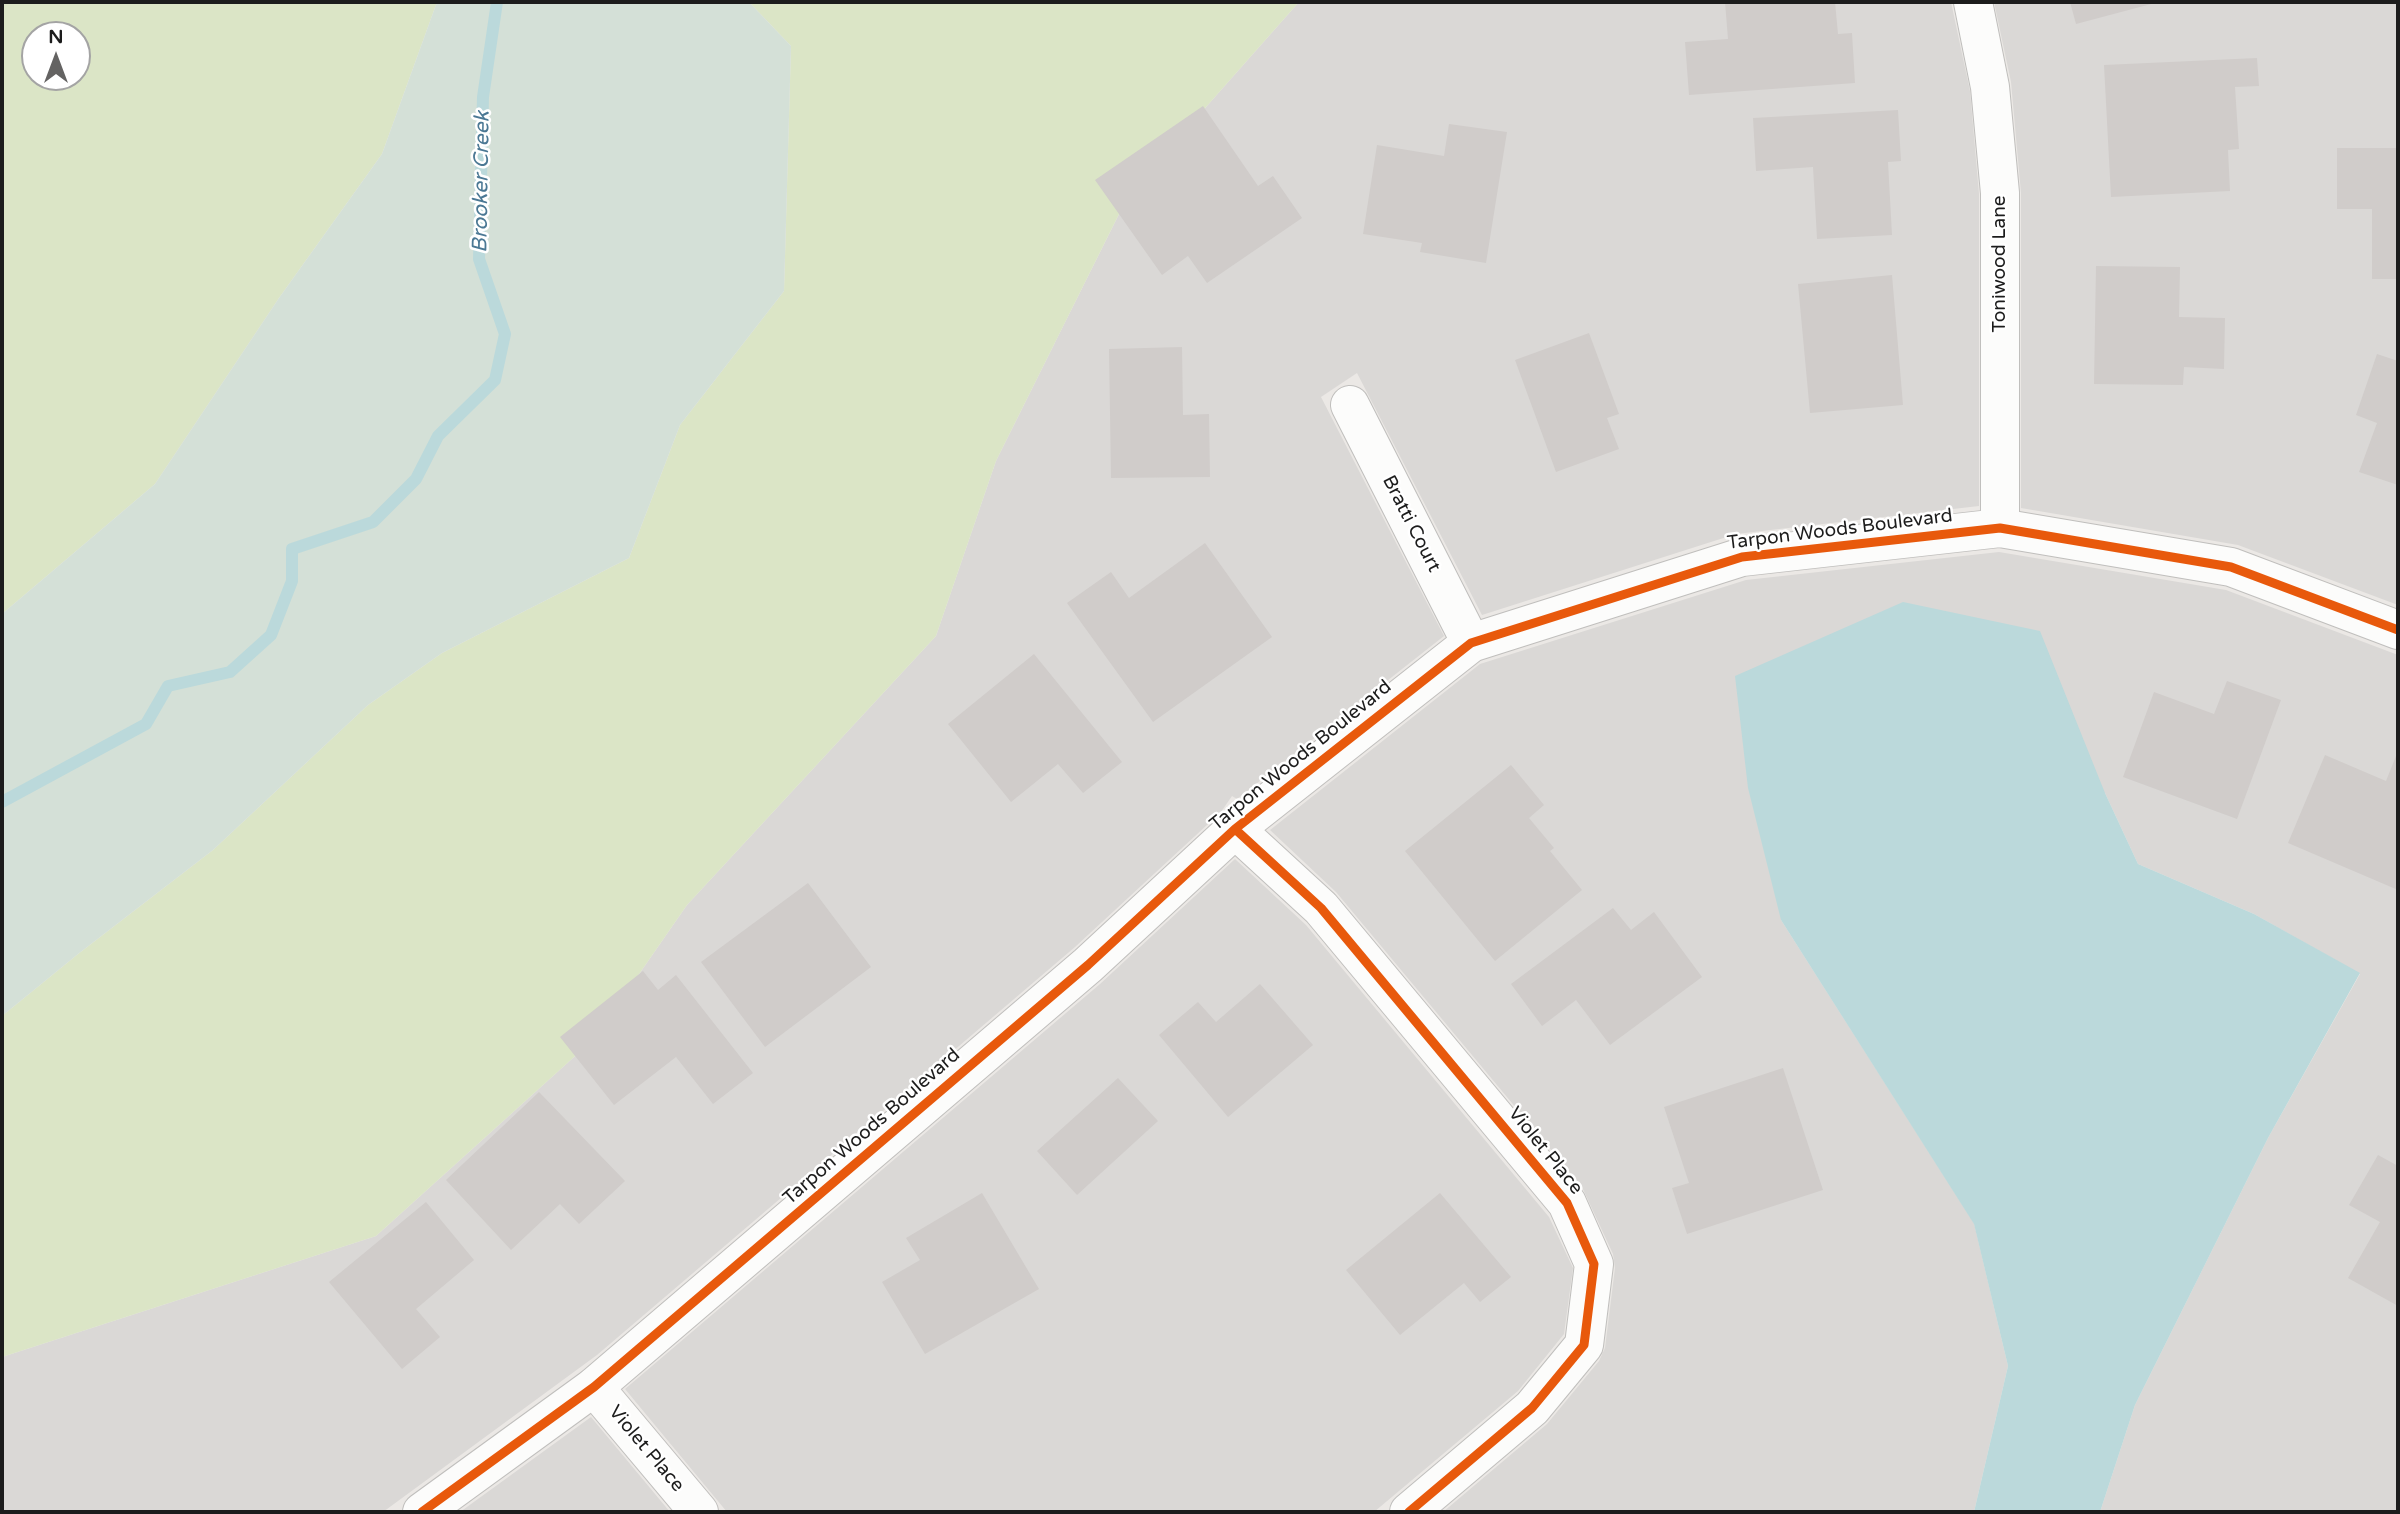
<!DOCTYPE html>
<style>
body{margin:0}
#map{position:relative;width:2400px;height:1514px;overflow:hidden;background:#ebe8e5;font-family:"Varela Round",sans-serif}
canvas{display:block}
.frame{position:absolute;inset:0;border:4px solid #1c1c1c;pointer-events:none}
.north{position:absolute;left:21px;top:21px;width:70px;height:70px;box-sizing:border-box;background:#fff;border:2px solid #a4a4a4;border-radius:50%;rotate:0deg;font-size:19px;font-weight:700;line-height:28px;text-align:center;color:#1c1c1c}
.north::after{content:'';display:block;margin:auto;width:24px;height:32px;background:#646362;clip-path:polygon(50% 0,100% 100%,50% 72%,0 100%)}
</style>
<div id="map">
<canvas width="2400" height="1514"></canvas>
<div class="frame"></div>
<div class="north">N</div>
</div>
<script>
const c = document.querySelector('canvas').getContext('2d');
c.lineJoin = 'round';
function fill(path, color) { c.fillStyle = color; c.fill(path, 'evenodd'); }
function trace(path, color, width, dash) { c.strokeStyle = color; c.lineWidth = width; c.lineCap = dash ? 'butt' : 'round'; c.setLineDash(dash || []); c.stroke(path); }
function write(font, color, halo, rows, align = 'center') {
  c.font = font + ' "Varela Round",sans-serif'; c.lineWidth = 5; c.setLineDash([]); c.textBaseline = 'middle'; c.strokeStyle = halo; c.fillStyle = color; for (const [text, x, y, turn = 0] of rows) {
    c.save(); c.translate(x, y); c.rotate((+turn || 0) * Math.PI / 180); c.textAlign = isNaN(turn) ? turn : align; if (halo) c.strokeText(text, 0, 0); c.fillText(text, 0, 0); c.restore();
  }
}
const residential = new Path2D(`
 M 1299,2 L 1951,2 L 1970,91 L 1979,194 L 1979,506 L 1736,534 L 1482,615 L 1357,373 L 1321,397 L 1444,636 L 1237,799 L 1232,796 L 1221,812 L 1075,947 L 597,1355 L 383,1512 L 2,1512 L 2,1357 L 376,1236 L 594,1039 L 687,905 L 936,636 L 996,461 L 1129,194 Z
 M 1994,2 L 2398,2 L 2398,605 L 2238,545 L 2021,508 L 2021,193 L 2011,82 Z
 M 1999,552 L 2226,590 L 2398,655 L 2398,1509 L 2396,1512 L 2100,1512 L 2135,1405 L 2268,1138 L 2360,974 L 2254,914 L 2138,864 L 2105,793 L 1781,920 L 1974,1223 L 2008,1366 L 1974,1512 L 1443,1512 L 1547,1424 L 1599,1361 L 1605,1348 L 1615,1268 L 1613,1254 L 1582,1187 L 1336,892 L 1270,830 L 1480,664 L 1746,580 Z
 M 1235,859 L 1306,925 L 1549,1217 L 1573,1268 L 1564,1334 L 1518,1391 L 1374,1512 L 727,1512 L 625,1389 L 1100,984 Z
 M 591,1417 L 670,1512 L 460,1512 Z`);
const grass = new Path2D(`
 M 2,2 L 437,2 L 382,154 L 279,298 L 155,484 L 2,614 ZM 35,35 L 77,35 L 77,77 L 35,77 Z
 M 749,2 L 1299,2 L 1129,194 L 996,461 L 936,636 L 687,905 L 594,1039 L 376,1236 L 2,1357 L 2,1016 L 78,954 L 213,850 L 368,705 L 442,653 L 629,558 L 680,425 L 784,291 L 791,46 Z`);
const wetland = new Path2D(`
 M 437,2 L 749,2 L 791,46 L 784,291 L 680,425 L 629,558 L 442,653 L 368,705 L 213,850 L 78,954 L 2,1016 L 2,614 L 155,484 L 279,298 L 382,154 Z`);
const water = new Path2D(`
 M 1903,602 L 2040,631 L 2105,793 L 2138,864 L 2254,914 L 2360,973 L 2268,1138 L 2135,1405 L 2100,1512 L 1974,1512 L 2008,1366 L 1974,1224 L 1781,920 L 1748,788 L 1735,676 Z`);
const stream = new Path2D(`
 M 2,802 L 146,724 L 168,686 L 230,672 L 271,635 L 292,581 L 292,549 L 373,522 L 416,479 L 438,436 L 495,380 L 505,334 L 479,259 L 483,97 L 497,2`);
const building = new Path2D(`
 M 1725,2 L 1835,2 L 1838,34 L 1852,33 L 1855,83 L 1689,95 L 1685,42 L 1728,39 Z
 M 2070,2 L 2155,2 L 2155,3 L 2076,24 Z
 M 2257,58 L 2259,86 L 2235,87 L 2239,149 L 2228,150 L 2230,191 L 2111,197 L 2104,65 Z
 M 1203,106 L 1258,186 L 1273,176 L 1302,218 L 1207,283 L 1188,256 L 1162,275 L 1095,180 Z
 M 1898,110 L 1901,161 L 1888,162 L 1892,235 L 1817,239 L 1813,167 L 1756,171 L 1753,118 Z
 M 1449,124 L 1507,132 L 1486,263 L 1420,252 L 1422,243 L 1363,234 L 1377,145 L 1444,156 Z
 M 2337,148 L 2398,148 L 2398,279 L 2372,279 L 2372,209 L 2337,209 Z
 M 2096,266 L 2180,267 L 2179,317 L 2225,318 L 2224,369 L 2184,367 L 2183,385 L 2094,384 Z
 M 1892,275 L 1903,405 L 1810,413 L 1798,284 Z
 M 1589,333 L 1619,414 L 1607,418 L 1619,449 L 1556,472 L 1515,360 Z
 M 1182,347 L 1183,415 L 1209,414 L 1210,477 L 1111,478 L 1109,349 Z
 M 2377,354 L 2398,361 L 2398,485 L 2359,472 L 2377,423 L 2356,415 Z
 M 1205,543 L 1272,637 L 1153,722 L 1067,603 L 1111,572 L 1129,598 Z
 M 1034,654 L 1122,762 L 1083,793 L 1058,764 L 1011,802 L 948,724 Z
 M 2227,681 L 2281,700 L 2237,819 L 2123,777 L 2154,692 L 2214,714 Z
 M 2398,751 L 2398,890 L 2288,843 L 2325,755 L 2386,781 Z
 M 1511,765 L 1544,805 L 1529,818 L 1554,848 L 1550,851 L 1582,890 L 1495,961 L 1405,851 Z
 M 808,883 L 871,967 L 765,1047 L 701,962 Z
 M 1613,908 L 1631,930 L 1654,912 L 1702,977 L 1610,1045 L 1576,1000 L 1542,1026 L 1511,984 Z
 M 643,971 L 658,990 L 676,975 L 753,1073 L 713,1104 L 676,1057 L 614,1105 L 560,1037 Z
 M 1260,984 L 1313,1045 L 1228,1117 L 1159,1035 L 1198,1002 L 1216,1022 Z
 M 1783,1068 L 1823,1190 L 1687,1234 L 1672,1188 L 1689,1183 L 1664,1107 Z
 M 1118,1078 L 1158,1121 L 1077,1195 L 1037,1151 Z
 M 539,1092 L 625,1181 L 579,1224 L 560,1204 L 511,1250 L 446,1180 Z
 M 2378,1155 L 2398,1166 L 2398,1306 L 2348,1278 L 2380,1222 L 2349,1205 Z
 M 982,1193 L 1039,1289 L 925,1354 L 882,1282 L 920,1260 L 906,1238 Z
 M 1440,1193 L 1511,1277 L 1480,1302 L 1464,1283 L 1400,1335 L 1346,1270 Z
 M 426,1202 L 474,1260 L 416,1309 L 440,1337 L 402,1369 L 329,1282 Z`);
const minor = new Path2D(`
 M 1973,2 L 1990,87 L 2000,193 L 2000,528
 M 1350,405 L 1471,643
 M 1235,829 L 1321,908 L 1567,1203 L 1594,1264 L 1584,1345 L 1532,1408 L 1409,1512
 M 594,1387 L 699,1512`);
const tertiary = new Path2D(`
 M 422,1512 L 594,1387 L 1088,965 L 1235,829 L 1471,643 L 1742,557 L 2000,528 L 2231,567 L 2398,630`);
const cycleway = new Path2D(`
 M 1235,829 L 1321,908 L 1567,1203 L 1594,1264 L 1584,1345 L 1532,1408 L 1409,1512
 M 422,1512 L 594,1387 L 1088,965 L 1235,829 L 1471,643 L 1742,557 L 2000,528 L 2231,567 L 2398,630`);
const streetNames = [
 ["Toniwood Lane",2000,264,-90],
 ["Bratti Court",1411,524,63],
 ["Tarpon Woods Boulevard",1840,530,-7],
 ["Tarpon Woods Boulevard",1301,756,-39],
 ["Tarpon Woods Boulevard",872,1127,-41],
 ["Violet Place",1545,1151,51],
 ["Violet Place",646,1449,50]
];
const waterNames = [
 ["Brooker Creek",482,182,-89]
];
fill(residential, '#dad8d6');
fill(grass, '#dbe5c6');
fill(wetland, '#d4e0d7');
fill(water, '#bbd9db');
trace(stream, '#bbd9db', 12);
fill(building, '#d0ccca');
trace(minor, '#c0bfbd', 40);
trace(tertiary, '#c0bfbd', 40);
trace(minor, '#fcfcfb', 38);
trace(tertiary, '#fcfcfb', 38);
trace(cycleway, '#e8590c', 9);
write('19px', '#1c1c1c', '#fff', streetNames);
write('italic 21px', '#4b7894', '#fff', waterNames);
</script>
